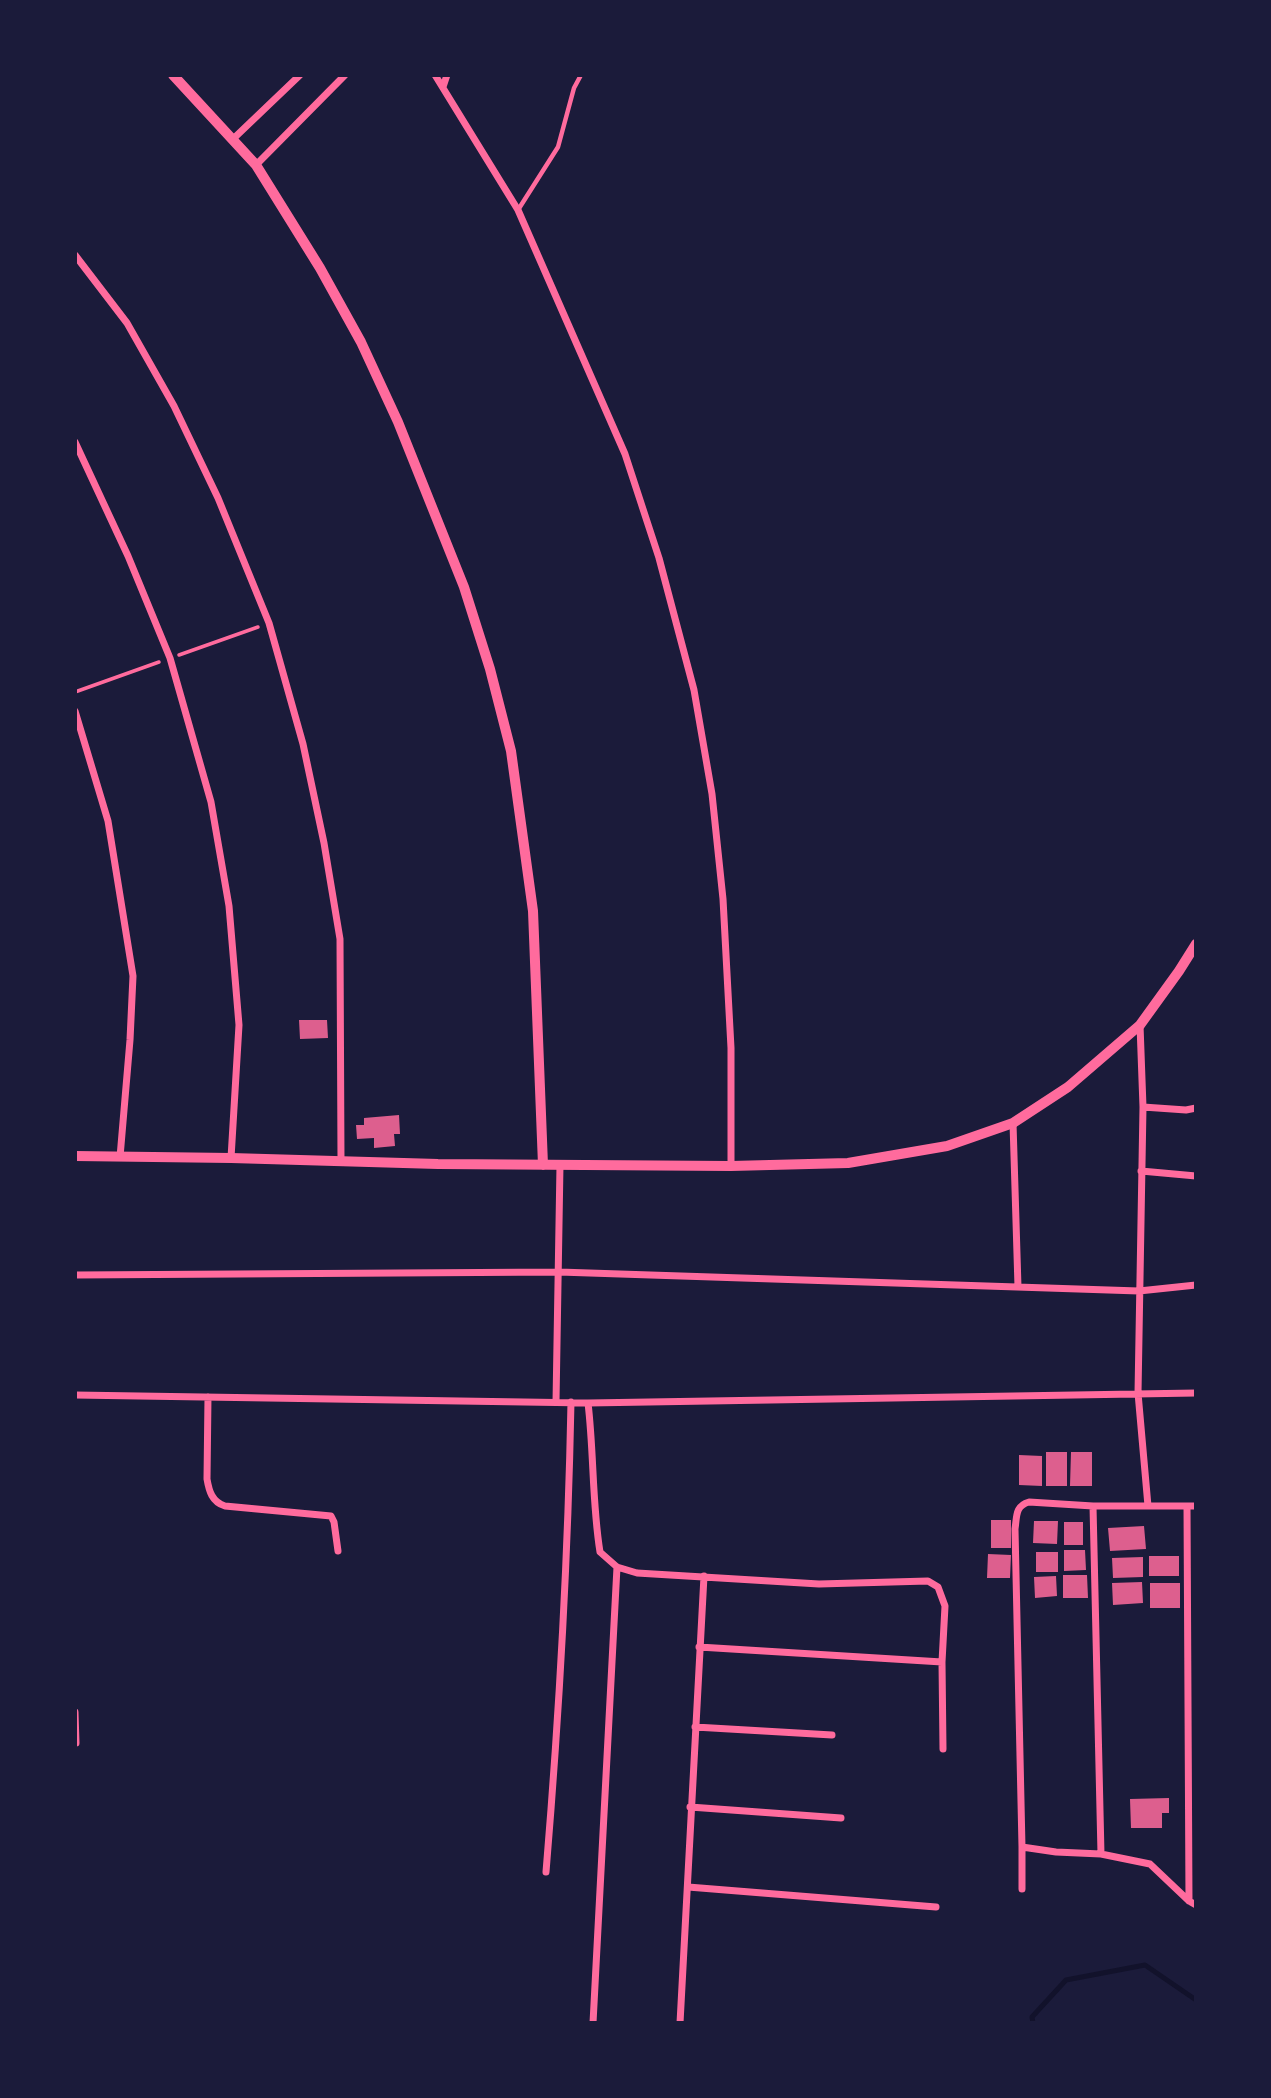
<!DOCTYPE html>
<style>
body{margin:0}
#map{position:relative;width:1271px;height:2098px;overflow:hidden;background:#1b1b3a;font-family:Bitter,serif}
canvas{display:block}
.frame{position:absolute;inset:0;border:77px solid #1b1b3a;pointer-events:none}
</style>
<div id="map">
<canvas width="1271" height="2098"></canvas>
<div class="frame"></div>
</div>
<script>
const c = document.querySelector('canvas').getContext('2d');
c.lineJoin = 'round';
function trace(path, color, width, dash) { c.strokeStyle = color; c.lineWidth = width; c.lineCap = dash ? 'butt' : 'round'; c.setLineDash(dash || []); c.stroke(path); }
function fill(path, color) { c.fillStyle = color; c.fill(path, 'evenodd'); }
const stream = new Path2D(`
 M 1033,2023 L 1032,2017 L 1066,1980 L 1145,1965 L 1196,2000`);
const building = new Path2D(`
 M 299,1020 L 327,1020 L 328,1038 L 300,1039 Z
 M 399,1115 L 400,1134 L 394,1134 L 395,1146 L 374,1148 L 374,1138 L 357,1139 L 356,1125 L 364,1125 L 364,1118 Z
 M 1046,1452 L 1067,1452 L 1067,1486 L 1046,1486 Z
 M 1071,1452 L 1092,1452 L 1092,1486 L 1070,1486 Z
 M 1019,1455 L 1042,1456 L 1042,1486 L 1019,1485 Z
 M 991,1520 L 1011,1520 L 1011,1548 L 991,1548 Z
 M 1034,1521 L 1058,1521 L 1057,1544 L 1033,1543 Z
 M 1064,1522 L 1083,1522 L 1083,1545 L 1064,1545 Z
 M 1144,1526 L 1146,1549 L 1110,1551 L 1108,1528 Z
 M 1064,1550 L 1085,1550 L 1086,1570 L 1064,1571 Z
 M 1036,1552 L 1058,1552 L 1058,1572 L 1036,1572 Z
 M 988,1554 L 1011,1555 L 1010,1578 L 987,1578 Z
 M 1149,1556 L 1179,1556 L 1179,1576 L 1149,1576 Z
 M 1143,1557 L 1143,1577 L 1113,1578 L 1112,1558 Z
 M 1063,1575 L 1087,1575 L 1088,1598 L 1063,1598 Z
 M 1056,1576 L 1057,1596 L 1035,1598 L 1034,1577 Z
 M 1142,1582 L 1143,1603 L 1113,1605 L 1112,1583 Z
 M 1150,1583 L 1180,1583 L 1180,1608 L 1150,1608 Z
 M 1169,1798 L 1169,1813 L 1162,1813 L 1162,1828 L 1131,1828 L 1130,1799 Z`);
const path = new Path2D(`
 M 179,655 L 258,627
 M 75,692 L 159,662`);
const service = new Path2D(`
 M 518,210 L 558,147 L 574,88 L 581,75`);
const minor = new Path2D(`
 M 435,75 L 518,210 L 625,454 L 659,558 L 694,690 L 712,794 L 723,899 L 731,1048 L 731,1166
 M 443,87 L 447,75
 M 232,140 L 300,75
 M 256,165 L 345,75
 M 75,255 L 127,323 L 174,406 L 218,498 L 269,623 L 303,744 L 324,843 L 340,939 L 341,1161
 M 75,442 L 128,556 L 170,658 L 211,802 L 229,906 L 239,1025 L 231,1158
 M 75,711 L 108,821 L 133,976 L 130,1040 L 120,1157
 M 1140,1025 L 1143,1107 L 1138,1393 L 1148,1506 L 1196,1506
 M 1143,1107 L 1186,1110 L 1196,1108
 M 1013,1123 L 1018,1287
 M 1141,1171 L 1196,1176
 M 75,1275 L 559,1272 L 1139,1291 L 1196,1285
 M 75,1395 L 588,1403 L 1196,1393
 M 208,1397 L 207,1479 C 209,1491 212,1502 225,1506 L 331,1516 L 334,1522 L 338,1551
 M 556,1402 L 560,1165
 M 588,1403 C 594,1453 592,1503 600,1552 L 617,1567 L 637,1573 L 819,1584 L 928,1581 L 938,1587 L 945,1606 L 942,1662 L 943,1749
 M 1093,1506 L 1101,1854
 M 1148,1506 L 1093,1506 L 1029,1502 C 1015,1506 1017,1516 1015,1529 L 1022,1847 L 1056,1852 L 1101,1854 L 1150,1864 L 1189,1901 L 1196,1905
 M 1187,1506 L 1189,1901
 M 699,1647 L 942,1662
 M 75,1712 L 76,1743
 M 695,1727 L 832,1735
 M 690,1807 L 841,1818
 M 1022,1847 L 1022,1889
 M 546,1872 C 559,1716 568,1559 571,1402
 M 688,1887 L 936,1907
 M 593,2023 L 617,1567
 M 680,2023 L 704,1576`);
const tertiary = new Path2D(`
 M 173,75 L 256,165 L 320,268 L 361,342 L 398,422 L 464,587 L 490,669 L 511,751 L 533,911 L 543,1165
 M 75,1156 L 231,1158 L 438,1164 L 731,1166 L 848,1163 L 947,1146 L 1013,1123 L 1068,1087 L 1140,1025 L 1179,971 L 1196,944`);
trace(stream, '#12122b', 5);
fill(building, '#dd5f8e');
trace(path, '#ff6b9d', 3.5);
trace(service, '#ff6b9d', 4.5);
trace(minor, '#ff6b9d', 7);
trace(tertiary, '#ff6b9d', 10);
</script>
